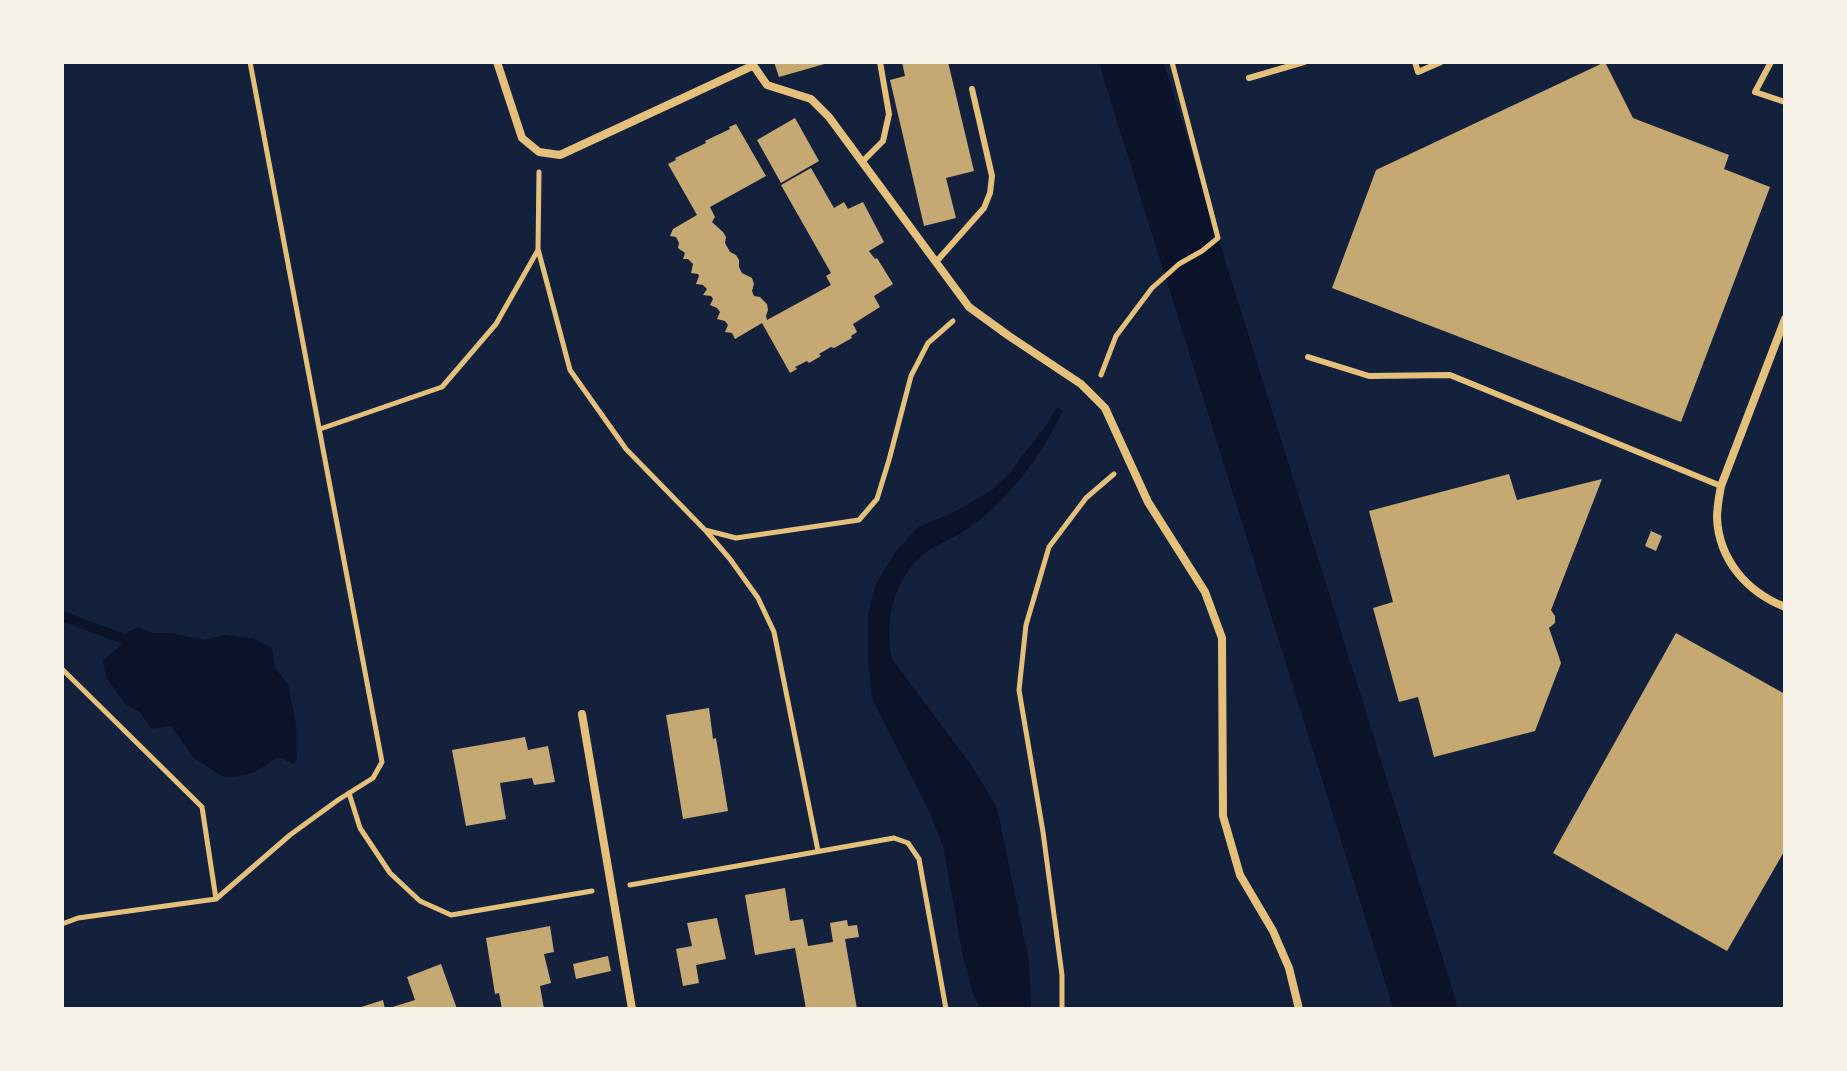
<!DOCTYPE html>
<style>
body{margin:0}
#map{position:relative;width:1847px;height:1071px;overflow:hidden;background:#14213d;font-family:"Exo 2",sans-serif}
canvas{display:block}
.frame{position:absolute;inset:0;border:64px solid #f6f1e7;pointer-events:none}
</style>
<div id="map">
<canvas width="1847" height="1071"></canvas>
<div class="frame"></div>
</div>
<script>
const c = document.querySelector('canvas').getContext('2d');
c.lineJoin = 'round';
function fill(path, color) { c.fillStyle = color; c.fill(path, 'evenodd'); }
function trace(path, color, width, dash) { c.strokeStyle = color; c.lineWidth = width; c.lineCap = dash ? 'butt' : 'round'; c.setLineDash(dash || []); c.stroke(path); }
const water = new Path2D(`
 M 1057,407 L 1063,410 C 1046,447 1022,481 992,509 C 981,520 966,531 952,538 C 944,543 933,547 925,553 C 894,577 884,621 892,659 L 972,766 L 997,808 L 1029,961 L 1031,1009 L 980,1009 L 973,994 L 963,957 L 943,846 L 927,807 L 872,699 L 868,659 L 868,614 L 876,584 L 896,551 L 917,528 L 954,512 L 992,490 L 1011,472 L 1022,456 L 1045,427 Z
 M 139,627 L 153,633 L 171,633 L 204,640 L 224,635 L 252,638 L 272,648 L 275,668 L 288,684 L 296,724 L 297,760 L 294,764 L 278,757 L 255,772 L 234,777 L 222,776 L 194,758 L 171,726 L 151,729 L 140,712 L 125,704 L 106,677 L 103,661 L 120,646 L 128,632 Z`);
const stream = new Path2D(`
 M 62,616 L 124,639 L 134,646`);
const river = new Path2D(`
 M 1131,62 L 1426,1009`);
const building = new Path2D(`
 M 774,62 L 827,62 L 828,63 L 779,77 Z
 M 902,62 L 948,62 L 974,171 L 946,178 L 956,218 L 924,226 L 890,80 L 905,76 Z
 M 1605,62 L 1633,118 L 1729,155 L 1724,169 L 1770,187 L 1681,422 L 1332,288 L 1376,170 Z
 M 795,118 L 819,161 L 781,183 L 757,140 Z
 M 736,124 L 766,176 L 710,207 L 715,217 L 712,222 L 723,232 L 726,237 L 725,243 L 730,252 L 736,255 L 739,260 L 739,267 L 742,273 L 752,278 L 754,284 L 752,291 L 754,296 L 760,297 L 767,304 L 768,310 L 766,316 L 767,320 L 831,285 L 826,276 L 831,273 L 781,185 L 811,168 L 834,208 L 844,202 L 848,209 L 863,202 L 884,242 L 869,251 L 875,259 L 877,258 L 893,284 L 874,296 L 880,307 L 853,324 L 857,332 L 851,336 L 852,338 L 834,348 L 831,347 L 819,354 L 821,356 L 809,363 L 807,361 L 795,367 L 797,369 L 790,373 L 762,323 L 735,339 L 732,333 L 725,332 L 728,325 L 725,321 L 717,319 L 720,312 L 717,308 L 710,305 L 713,299 L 711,296 L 703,295 L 707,289 L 703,285 L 696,284 L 699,276 L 698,274 L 691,273 L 693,264 L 688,259 L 683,259 L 685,253 L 678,248 L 679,243 L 676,237 L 670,236 L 673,229 L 697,215 L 668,164 L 676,160 L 675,158 L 706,143 L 705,141 L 730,129 L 729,127 Z
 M 1509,474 L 1517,500 L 1602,479 L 1551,610 L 1555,616 L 1555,623 L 1549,628 L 1561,663 L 1535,731 L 1434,757 L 1418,697 L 1399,702 L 1373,608 L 1393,602 L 1369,511 Z
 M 1651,531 L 1662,536 L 1656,551 L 1645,546 Z
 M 1676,633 L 1785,694 L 1785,850 L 1727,951 L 1553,853 Z
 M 709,708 L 713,739 L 716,738 L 728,811 L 683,819 L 666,715 Z
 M 525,737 L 528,750 L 548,746 L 555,782 L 534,785 L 532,778 L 500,783 L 506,819 L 466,826 L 452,750 Z
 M 785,888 L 790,921 L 803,919 L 808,946 L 833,942 L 830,923 L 847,920 L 848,926 L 857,925 L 859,937 L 845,939 L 857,1009 L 806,1009 L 795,948 L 755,955 L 745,895 Z
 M 717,918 L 726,959 L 696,965 L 699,983 L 683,986 L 676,949 L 692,946 L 687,923 Z
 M 550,926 L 554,952 L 544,954 L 551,983 L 540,986 L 544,1009 L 502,1009 L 499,993 L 495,994 L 486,938 Z
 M 608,956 L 611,971 L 576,979 L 573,964 Z
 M 441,964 L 457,1009 L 386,1009 L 415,1000 L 407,977 Z
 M 383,1000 L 385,1009 L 358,1009 L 358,1008 Z`);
const path = new Path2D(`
 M 539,172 L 538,249 L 570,370 L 626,449 L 705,530 L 736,538 L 859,520 L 877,499 L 889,460 L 911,376 L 928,343 L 953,321
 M 1101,375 L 1116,336 L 1152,288 L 1179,264 L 1202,251 L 1218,238 L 1172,62
 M 320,429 L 442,387 L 496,324 L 538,250
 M 706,531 L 730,559 L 758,598 L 774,632 L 818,851
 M 62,669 L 202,807 L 216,899
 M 349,793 L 360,828 L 390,873 L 420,901 L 451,915 L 592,891
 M 630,885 L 894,838 L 908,843 L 919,859 L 946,1009
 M 62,924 L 78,918 L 216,899 L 290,835 L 338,800 L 373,778 L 382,762 L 250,62
 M 1062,1009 L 1062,975 L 1043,832 L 1019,690 L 1026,625 L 1049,547 L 1086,498 L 1114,474`);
const service = new Path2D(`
 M 1415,62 L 1418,72 L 1441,62
 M 1771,62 L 1755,92 L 1785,102
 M 1249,78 L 1304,62
 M 862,162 L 883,141 L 889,114 L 880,62
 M 936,262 L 984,208 L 990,193 L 992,176 L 972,89
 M 1308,357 L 1369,376 L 1450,375 L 1721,486`);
const minor = new Path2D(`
 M 497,62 L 522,138 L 539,152 L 560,155 L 752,66
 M 751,62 L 767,85 L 811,99 L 829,117 L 969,307 L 1009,336 L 1081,384 L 1105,408 L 1148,502 L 1205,592 L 1222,638 L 1223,816 L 1240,875 L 1273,931 L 1289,968 L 1299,1009
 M 1785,319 L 1721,486 C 1719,497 1717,507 1717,518 C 1719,560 1747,592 1785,607
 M 582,714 L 632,1009`);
fill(water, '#0b132b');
trace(stream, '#0b132b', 10);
trace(river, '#0b132b', 62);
fill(building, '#c6a872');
trace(path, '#e5c07b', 5);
trace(service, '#e5c07b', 6);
trace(minor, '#e5c07b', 8);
</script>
